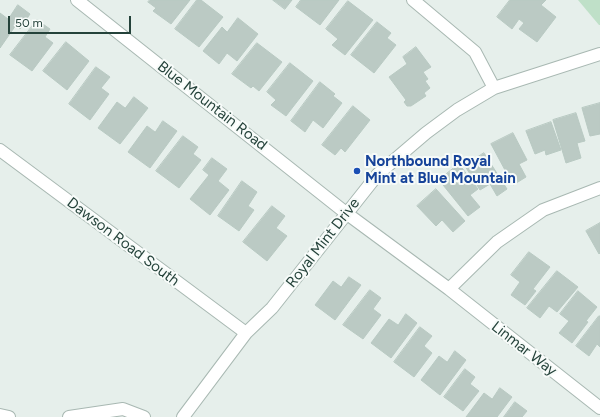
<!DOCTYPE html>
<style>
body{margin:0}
#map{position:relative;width:600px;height:417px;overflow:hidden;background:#e6efeb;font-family:Figtree,sans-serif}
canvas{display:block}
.scale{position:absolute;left:8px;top:16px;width:123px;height:18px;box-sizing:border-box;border:2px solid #24423a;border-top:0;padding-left:5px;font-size:12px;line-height:14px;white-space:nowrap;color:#24423a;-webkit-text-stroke:3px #f7fbf9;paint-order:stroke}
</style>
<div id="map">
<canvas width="600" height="417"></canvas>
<div class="scale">50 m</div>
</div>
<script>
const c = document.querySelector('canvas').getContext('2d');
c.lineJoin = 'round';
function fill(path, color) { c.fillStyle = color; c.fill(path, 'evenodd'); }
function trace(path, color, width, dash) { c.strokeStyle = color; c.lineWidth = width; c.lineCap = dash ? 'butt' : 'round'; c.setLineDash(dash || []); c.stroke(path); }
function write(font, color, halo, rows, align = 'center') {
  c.font = font + ' Figtree,sans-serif'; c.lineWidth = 4; c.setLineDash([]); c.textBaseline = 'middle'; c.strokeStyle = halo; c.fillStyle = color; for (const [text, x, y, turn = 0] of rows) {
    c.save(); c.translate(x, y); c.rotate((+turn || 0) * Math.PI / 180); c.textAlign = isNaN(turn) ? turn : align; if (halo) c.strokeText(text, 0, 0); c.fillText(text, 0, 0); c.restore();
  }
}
const green = new Path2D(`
 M 578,0 L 600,0 L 600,25 L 599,25 Z`);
const building = new Path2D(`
 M 150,0 L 190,0 L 171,24 L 153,11 L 156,8 L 148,2 Z
 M 197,0 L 201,0 L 223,17 L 199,47 L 175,29 Z
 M 273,0 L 292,0 L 285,9 Z
 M 301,0 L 339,0 L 320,25 L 296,7 Z
 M 510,0 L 546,0 L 541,5 L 556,17 L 537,42 L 519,29 L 524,23 L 519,19 L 512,29 L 497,17 Z
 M 348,1 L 373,20 L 345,55 L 332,45 L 338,39 L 326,29 Z
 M 18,5 L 30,14 L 20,29 L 16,25 L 0,48 L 0,13 L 8,19 Z
 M 238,18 L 258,34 L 237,61 L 227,53 L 219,64 L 203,51 L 222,27 L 227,32 Z
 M 37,20 L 50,29 L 45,37 L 53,43 L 32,71 L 10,55 Z
 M 377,22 L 391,33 L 387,38 L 396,45 L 374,73 L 351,55 Z
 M 66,42 L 89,61 L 67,90 L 43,71 Z
 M 257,43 L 282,62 L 259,91 L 253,86 L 251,88 L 232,74 Z
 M 416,47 L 431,67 L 423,72 L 428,79 L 425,81 L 430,88 L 424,93 L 426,96 L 411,106 L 407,106 L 404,102 L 406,100 L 389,77 L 407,64 L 403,57 Z
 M 290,63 L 313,81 L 286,116 L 271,105 L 276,100 L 267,92 Z
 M 96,67 L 110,77 L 101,88 L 109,94 L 90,120 L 69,104 Z
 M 320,82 L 335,94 L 333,96 L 342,103 L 323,128 L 313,120 L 305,132 L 291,121 Z
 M 134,97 L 148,108 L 120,144 L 98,128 L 117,102 L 125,108 Z
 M 600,103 L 600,134 L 590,136 L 582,108 Z
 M 353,106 L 370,120 L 345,152 L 341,148 L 335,155 L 322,145 Z
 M 576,113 L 585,141 L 577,143 L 581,158 L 566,163 L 553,120 Z
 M 163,121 L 177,131 L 150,168 L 128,152 L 147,126 L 155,132 Z
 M 551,122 L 561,150 L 546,155 L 545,150 L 535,154 L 526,131 Z
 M 513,133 L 527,160 L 519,164 L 526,177 L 513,185 L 491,144 Z
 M 183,136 L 198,147 L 193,154 L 201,160 L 179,188 L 156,171 Z
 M 484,153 L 507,189 L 497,196 L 490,184 L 480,190 L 465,166 Z
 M 212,158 L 227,169 L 218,181 L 229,190 L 210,215 L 190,199 L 209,175 L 203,170 Z
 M 459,164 L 478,189 L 470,195 L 480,207 L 468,216 L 439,180 Z
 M 242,181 L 257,192 L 248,206 L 254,210 L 239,231 L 218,216 Z
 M 436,189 L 465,221 L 453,232 L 442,220 L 436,226 L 417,206 Z
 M 272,206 L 285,216 L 276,228 L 287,236 L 267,261 L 243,242 Z
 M 600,223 L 600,253 L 599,254 L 586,231 Z
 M 529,252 L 550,267 L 533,289 L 536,291 L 525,305 L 511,295 L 520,282 L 511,275 Z
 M 557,271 L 578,287 L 557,312 L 549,306 L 540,318 L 527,308 Z
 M 349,277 L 361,285 L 335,320 L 315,305 L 333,281 L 341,287 Z
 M 370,290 L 381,298 L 373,309 L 381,315 L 363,339 L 343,325 Z
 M 578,291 L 597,307 L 586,321 L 588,322 L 572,343 L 559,333 L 569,321 L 560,314 Z
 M 406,314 L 417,323 L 391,358 L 371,343 L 389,319 L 398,325 Z
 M 599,316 L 600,316 L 600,347 L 597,344 L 589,356 L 576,346 Z
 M 420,327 L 432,336 L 424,346 L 432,353 L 414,377 L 394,362 Z
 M 455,351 L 466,360 L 440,395 L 421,380 L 439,356 L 447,362 Z
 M 465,369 L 475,377 L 470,384 L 479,391 L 463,411 L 444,397 Z
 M 500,388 L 512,397 L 497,417 L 466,417 L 484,393 L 492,399 Z
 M 515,402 L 527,411 L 522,417 L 504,417 Z`);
const minor = new Path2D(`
 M 77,0 L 346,213 L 449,289 L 600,408
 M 413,0 L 475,52 L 494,88
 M 0,150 L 246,333
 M 449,289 L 497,242 L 543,210 L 600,188
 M 0,415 L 9,417
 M 69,417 L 123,409 L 144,417
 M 183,417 L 246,333 L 272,308 L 378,174 L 426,133 L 457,110 L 494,88 L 600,54`);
const markers = [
 [357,171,4,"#1a4fb4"]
];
const streetNames = [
 ["Blue Mountain Road",212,106,38],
 ["Dawson Road South",123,242,37],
 ["Royal Mint Drive",323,243,-52],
 ["Linmar Way",524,349,38]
];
const transitNames = [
 ["Northbound Royal",365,162],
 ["Mint at Blue Mountain",365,179]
];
fill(green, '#bfe0c8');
fill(building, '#bbcac4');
trace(building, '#b8c9c2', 1);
trace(minor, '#a8b8b2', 14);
trace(minor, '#fff', 12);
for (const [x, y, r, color] of markers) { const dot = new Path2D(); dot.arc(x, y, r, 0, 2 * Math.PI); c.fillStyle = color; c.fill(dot); trace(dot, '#f7fbf9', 1.5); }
write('15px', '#24423a', '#f7fbf9', streetNames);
write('bold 15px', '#164399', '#f7fbf9', transitNames, 'left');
</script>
